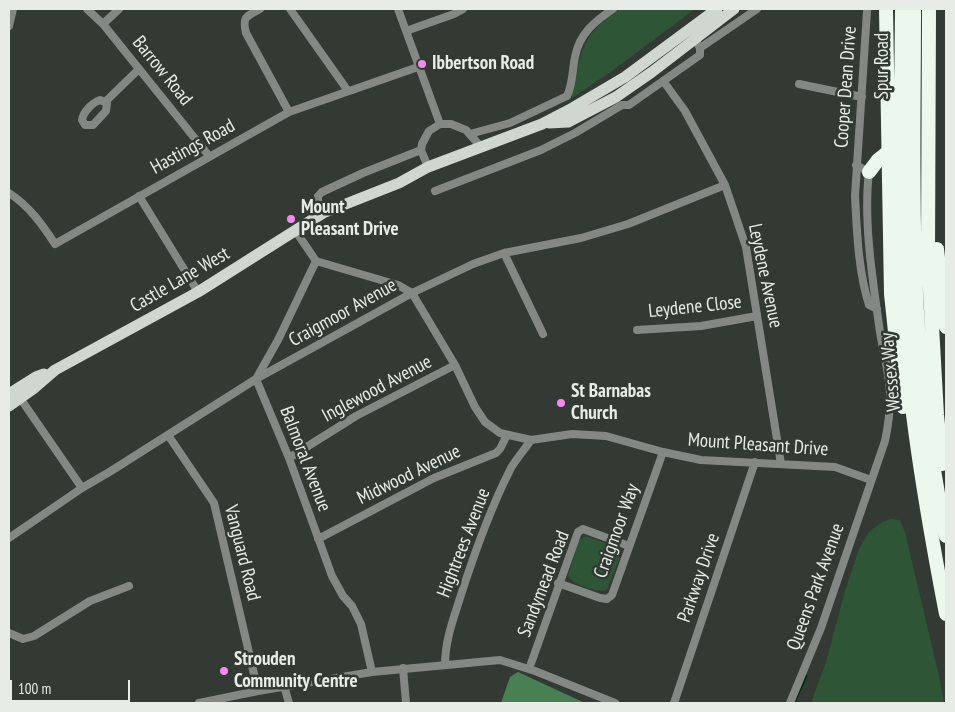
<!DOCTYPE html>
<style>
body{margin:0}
#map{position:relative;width:955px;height:712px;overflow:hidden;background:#323a33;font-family:"PT Sans Narrow",sans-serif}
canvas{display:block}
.frame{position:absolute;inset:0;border:10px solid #e7ece7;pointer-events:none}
.scale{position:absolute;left:10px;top:680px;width:120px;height:22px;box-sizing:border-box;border:2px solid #e7ece7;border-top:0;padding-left:6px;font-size:15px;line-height:18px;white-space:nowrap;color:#e7ece7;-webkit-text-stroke:4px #323a33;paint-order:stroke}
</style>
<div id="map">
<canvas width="955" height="712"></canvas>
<div class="frame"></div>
<div class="scale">100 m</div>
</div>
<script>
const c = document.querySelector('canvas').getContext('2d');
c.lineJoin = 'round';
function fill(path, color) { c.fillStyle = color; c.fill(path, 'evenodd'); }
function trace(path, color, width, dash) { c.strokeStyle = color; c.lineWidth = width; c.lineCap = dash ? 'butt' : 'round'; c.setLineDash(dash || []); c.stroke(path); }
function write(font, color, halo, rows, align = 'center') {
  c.font = font + ' "PT Sans Narrow",sans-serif'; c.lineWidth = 5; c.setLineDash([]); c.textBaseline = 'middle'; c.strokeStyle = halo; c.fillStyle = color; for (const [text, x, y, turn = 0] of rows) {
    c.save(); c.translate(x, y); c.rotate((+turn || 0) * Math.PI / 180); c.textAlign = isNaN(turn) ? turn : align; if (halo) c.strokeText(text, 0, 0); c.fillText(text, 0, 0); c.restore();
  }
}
const green = new Path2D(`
 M 620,9 L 695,9 L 612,71 L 572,98 C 571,92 575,86 576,79 C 581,43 590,29 620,9 Z
 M 891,519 L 900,520 L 905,532 L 939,676 L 944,703 L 811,703 L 826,662 L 845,591 L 859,549 L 869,532 L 882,522 Z
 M 584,537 L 589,537 L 614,546 L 618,551 L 620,557 L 607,590 C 598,593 573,585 568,576 L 579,540 Z`);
const forest = new Path2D(`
 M 518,672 L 585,703 L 501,703 L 510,677 Z`);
const stream = new Path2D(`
 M 794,703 L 806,676`);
const street = new Path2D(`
 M 87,9 L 103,24 L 209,156
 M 260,9 C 246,16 242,17 246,33 L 289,112
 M 290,9 L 348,91
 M 398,9 L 440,124
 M 867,11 L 855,196 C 857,232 858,270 869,305 L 877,309
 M 103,24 L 119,9
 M 9,26 L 13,9
 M 406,31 L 454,14 L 463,9
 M 700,48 L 757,9
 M 664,82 L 685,111 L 725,185 L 746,247 L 781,464
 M 799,84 L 862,97
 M 567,96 C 573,84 572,71 575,57 C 579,34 595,21 613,9
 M 100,100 L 107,103 L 106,111 L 93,125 L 85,125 L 82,120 C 83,112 93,102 100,100 Z
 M 105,102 L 139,69
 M 470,134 L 510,123 L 567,96
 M 428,167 L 421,150 L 422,144 L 429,131 L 440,124 L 451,124 L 466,130 L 481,147
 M 435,191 L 541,150 L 575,133 L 622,105 L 629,105 L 700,55 L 700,48 L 695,39
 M 9,193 C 29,206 42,224 55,244 L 289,112 L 418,67
 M 139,196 L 198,292
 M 323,213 L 318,200 L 318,196 L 322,192 L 363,173 L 421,150
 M 295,230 L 316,261 L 398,285 L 412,293 L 455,365 L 475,407 L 485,422 L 500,433 L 531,440 L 572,434 L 606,436 L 663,452 L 701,460 L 835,467 L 871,480
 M 504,253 L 543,334
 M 316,261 L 278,340 L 256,379 L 289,458 L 332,576 L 343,596 L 352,606 L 361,624 L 372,672
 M 637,330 L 701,326 L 757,316
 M 20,398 L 82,488
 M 168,435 L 214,503 L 258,691
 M 289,458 L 356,416 L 455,365
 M 9,538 L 82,488 L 111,471 L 256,379 L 412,293 L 473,264 L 504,253 L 581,238 L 628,224 L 725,185
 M 318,539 L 434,478 L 496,453 L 500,449 L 507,435
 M 558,583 L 600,598 L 607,599 L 612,595 L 663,452
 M 9,633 L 23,639 L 34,636 L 90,601 L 129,586
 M 445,665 C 445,641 453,620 460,598 C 474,554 490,509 511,468 C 517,458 525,449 531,440
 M 403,668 L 406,703
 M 529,669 L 578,532 L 583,529 L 629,546
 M 284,686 L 289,703
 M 199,703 L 258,691 L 372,672 L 500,660 L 535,671 L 615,703
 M 674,703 L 755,462
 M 790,703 L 821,628 L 885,441 C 888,427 890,411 890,396 C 890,375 883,352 880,332 C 873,282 863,221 869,172 L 856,165`);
const primary = new Path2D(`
 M 549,123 L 568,122 L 616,97 L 652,72 L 734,9
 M 9,394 L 36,377 L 44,374
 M 9,406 L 33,389 L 55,370 L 198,292 L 323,213 L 399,183 L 428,167 L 542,124 L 569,110 L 625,77 L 717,9`);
const highway = new Path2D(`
 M 886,9 L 891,294 L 903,407
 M 902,9 C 901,132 897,256 909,379 C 917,458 931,536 946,614
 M 914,9 C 914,96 912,183 915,270 C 918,359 928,448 946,536
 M 929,9 L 928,255 L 937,415 L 942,464
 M 869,172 L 878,160 L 888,152
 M 937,249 L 946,327`);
const markers = [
 [422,64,5,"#f589ef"],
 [291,219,5,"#f589ef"],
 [561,403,5,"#f589ef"],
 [224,671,5,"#f589ef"]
];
const poiNames = [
 ["Ibbertson Road",432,64],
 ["Mount",301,208],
 ["Pleasant Drive",301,230],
 ["St Barnabas",571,392],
 ["Church",571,414],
 ["Strouden",234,660],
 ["Community Centre",234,682]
];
const streetNames = [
 ["Spur Road",883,66,-90],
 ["Barrow Road",162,71,51],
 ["Cooper Dean Drive",846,87,-86],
 ["Hastings Road",193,147,-29],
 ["Leydene Avenue",765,276,78],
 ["Castle Lane West",180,280,-30],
 ["Leydene Close",695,307,-6],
 ["Craigmoor Avenue",343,313,-29],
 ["Wessex Way",891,372,-95],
 ["Inglewood Avenue",377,389,-28],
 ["Mount Pleasant Drive",758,445,4],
 ["Balmoral Avenue",305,459,69],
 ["Midwood Avenue",409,475,-26],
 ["Craigmoor Way",617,531,-70],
 ["Hightrees Avenue",464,543,-69],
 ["Vanguard Road",242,553,76],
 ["Parkway Drive",699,578,-71],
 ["Sandymead Road",544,584,-69],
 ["Queens Park Avenue",816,587,-70]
];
fill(green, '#2e5535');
fill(forest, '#488053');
trace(stream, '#002b0c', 2.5);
trace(street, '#838884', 8);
trace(primary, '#cfd7d0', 11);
trace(highway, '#ecf7ee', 14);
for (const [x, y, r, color] of markers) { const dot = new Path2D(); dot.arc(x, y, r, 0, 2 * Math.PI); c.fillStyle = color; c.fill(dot); trace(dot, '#323a33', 2); }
write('bold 19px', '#e7ece7', '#323a33', poiNames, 'left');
write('19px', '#e7ece7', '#323a33', streetNames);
</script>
